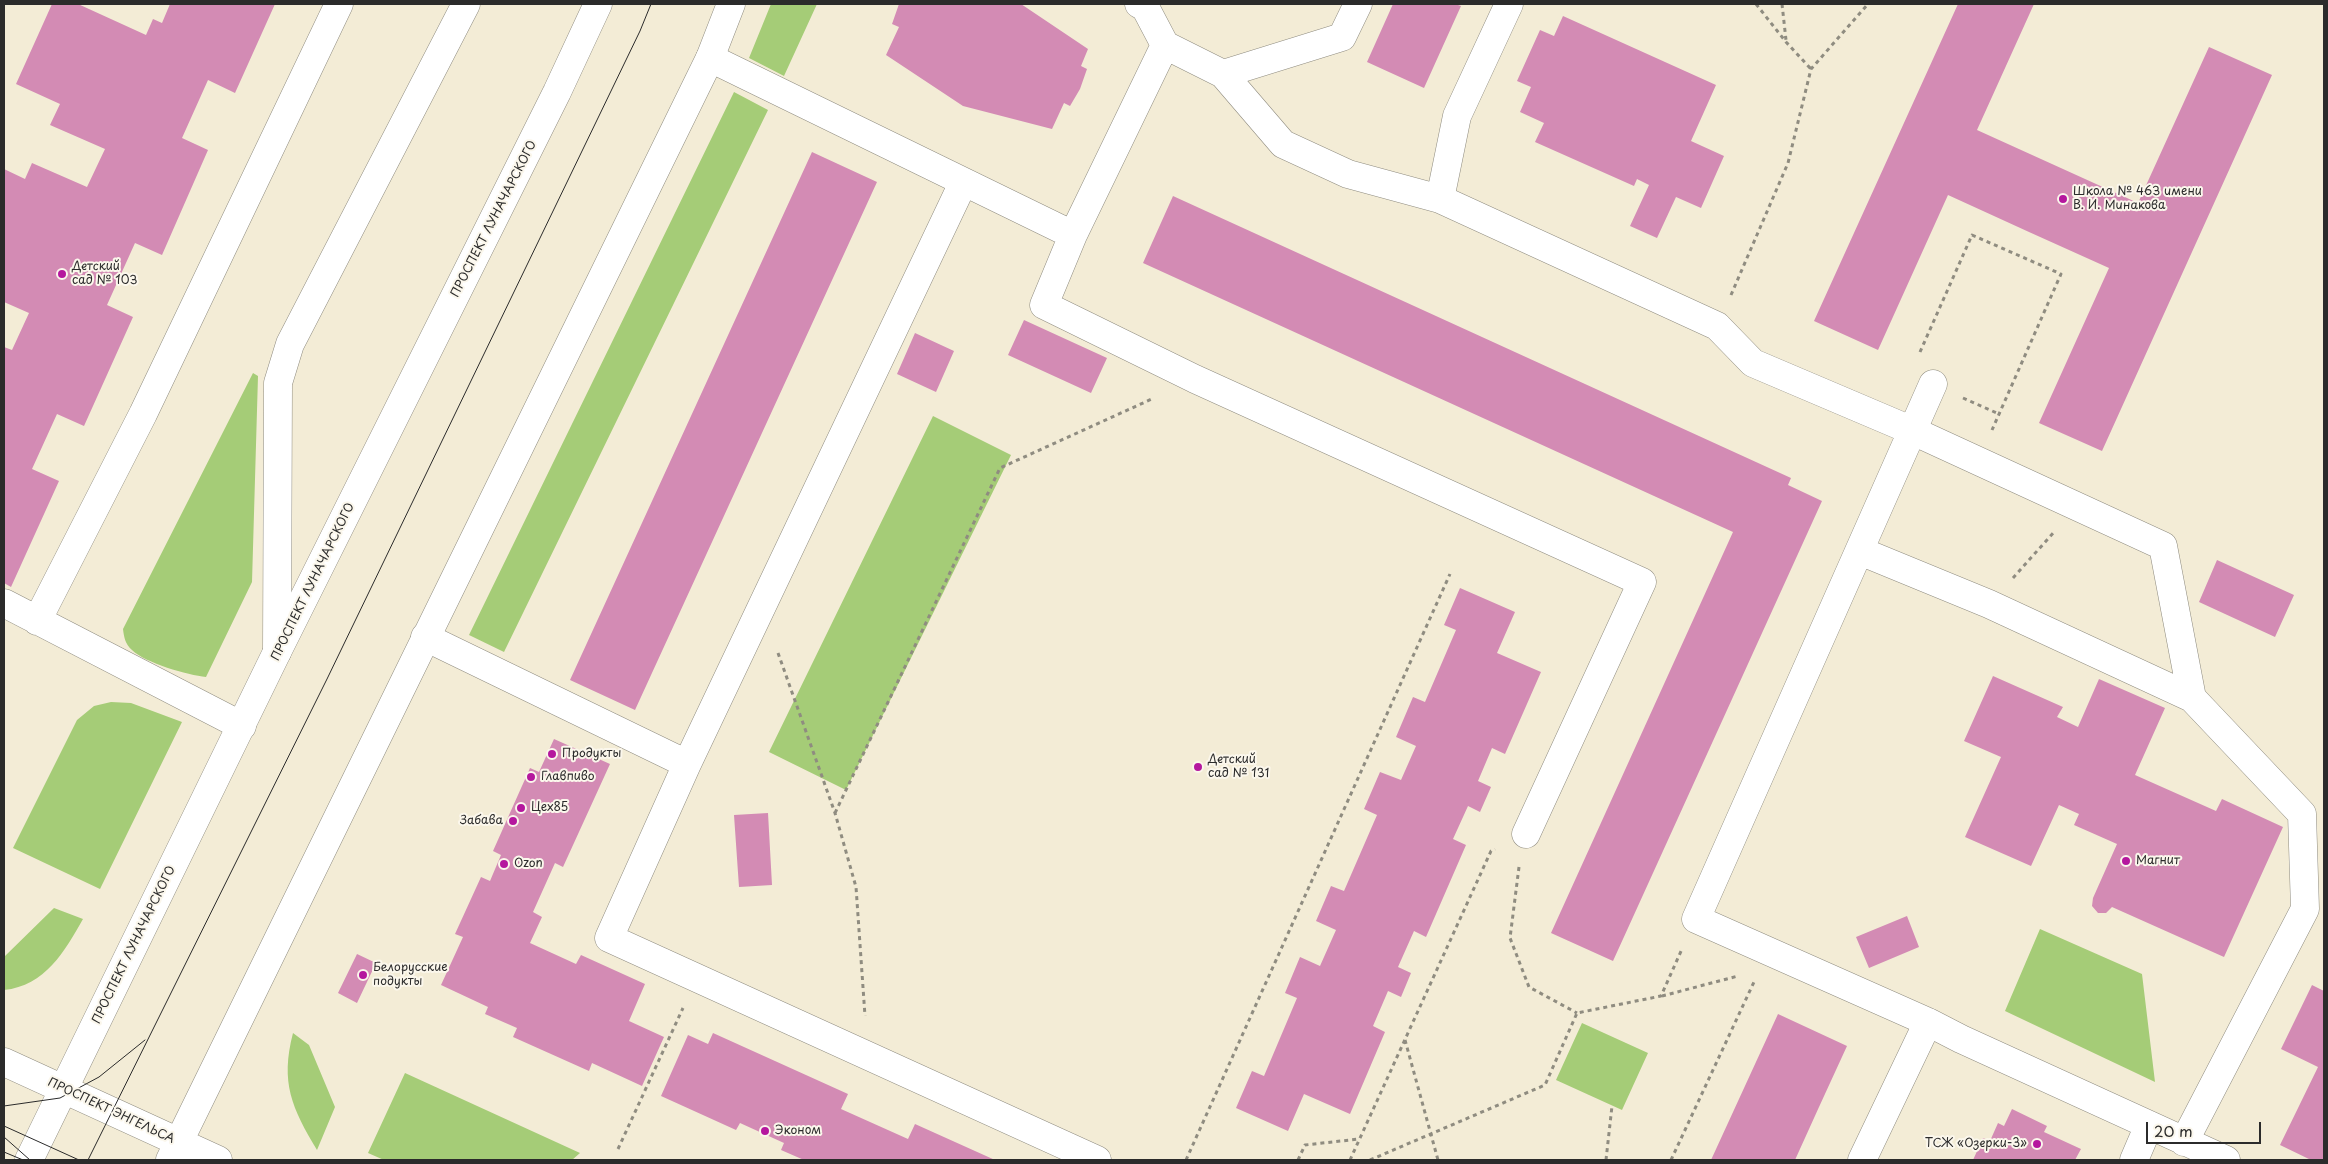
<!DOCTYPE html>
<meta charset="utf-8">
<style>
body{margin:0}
#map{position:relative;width:2328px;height:1164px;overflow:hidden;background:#f3ecd6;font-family:"Playpen Sans",sans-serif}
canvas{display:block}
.frame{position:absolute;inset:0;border:5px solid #2b2b2b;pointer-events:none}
.scale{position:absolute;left:2146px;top:1122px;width:115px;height:22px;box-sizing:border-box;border:2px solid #2b2b2b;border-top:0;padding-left:6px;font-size:15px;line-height:18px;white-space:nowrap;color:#2b2b2b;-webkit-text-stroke:4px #fbf7ec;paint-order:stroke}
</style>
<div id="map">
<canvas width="2328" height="1164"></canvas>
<div class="frame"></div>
<div class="scale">20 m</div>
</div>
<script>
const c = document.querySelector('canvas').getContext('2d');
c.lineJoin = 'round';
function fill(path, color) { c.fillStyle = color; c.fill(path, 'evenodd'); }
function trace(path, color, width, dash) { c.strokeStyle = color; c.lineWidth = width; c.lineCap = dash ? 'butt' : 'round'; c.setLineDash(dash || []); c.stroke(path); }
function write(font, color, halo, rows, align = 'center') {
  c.font = font + ' "Playpen Sans",sans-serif'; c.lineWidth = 4; c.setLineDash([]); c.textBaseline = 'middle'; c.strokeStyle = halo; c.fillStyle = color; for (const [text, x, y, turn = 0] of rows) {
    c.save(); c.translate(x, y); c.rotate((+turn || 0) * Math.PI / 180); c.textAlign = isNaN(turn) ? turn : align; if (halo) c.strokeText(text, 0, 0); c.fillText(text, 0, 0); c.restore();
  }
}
const green = new Path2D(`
 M 771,4 L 817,4 L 784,76 L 749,58 Z
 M 734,92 L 768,110 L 504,652 L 469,635 Z
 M 253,373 L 258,376 L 252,582 L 206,677 C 188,675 145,663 132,650 C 125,644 124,637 123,629 Z
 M 933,416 L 1011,455 L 846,790 L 769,752 Z
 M 111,702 L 131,703 L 182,722 L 100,889 L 13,848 L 77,720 L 94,706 Z
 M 54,908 L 83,919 C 65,951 45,986 4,990 L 4,957 Z
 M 2040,929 L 2142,974 L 2155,1082 L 2005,1011 Z
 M 1582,1023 L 1648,1053 L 1622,1110 L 1556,1080 Z
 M 293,1033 L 309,1045 L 335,1107 L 317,1150 C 292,1108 280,1083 293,1033 Z
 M 405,1073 L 580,1153 L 572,1160 L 384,1160 L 368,1153 Z`);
const building = new Path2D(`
 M 52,4 L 78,4 L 146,35 L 153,19 L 162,23 L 170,4 L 275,4 L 235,93 L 208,80 L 182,138 L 208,150 L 162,255 L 135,243 L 107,305 L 133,317 L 84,426 L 57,414 L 32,469 L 59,481 L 11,587 L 4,583 L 4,347 L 12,350 L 29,313 L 4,302 L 4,169 L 25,179 L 32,163 L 87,187 L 105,149 L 50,125 L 60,104 L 16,84 Z
 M 899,4 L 1021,4 L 1088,49 L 1081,66 L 1087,69 L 1080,89 L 1070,106 L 1064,103 L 1052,129 L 963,106 L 886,55 L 899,27 L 892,24 Z
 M 1393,4 L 1455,4 L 1461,6 L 1424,88 L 1367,62 Z
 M 1958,4 L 2034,4 L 1977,130 L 2138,203 L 2209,47 L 2272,75 L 2102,451 L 2039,423 L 2109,268 L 2029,232 L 1948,195 L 1878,350 L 1814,321 Z
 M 1563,16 L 1716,85 L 1691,141 L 1724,156 L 1701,208 L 1676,197 L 1657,238 L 1630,226 L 1649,185 L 1637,179 L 1634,186 L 1535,142 L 1544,123 L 1520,112 L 1531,87 L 1517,81 L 1540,30 L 1554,36 Z
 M 812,152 L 877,182 L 635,710 L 570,680 Z
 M 1173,196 L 1791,478 L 1788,485 L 1822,501 L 1613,961 L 1551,933 L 1733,532 L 1143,263 Z
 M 1024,320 L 1107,358 L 1091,393 L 1008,355 Z
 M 915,333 L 954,351 L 936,392 L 897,374 Z
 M 2217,560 L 2294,595 L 2275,637 L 2199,602 Z
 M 1460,588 L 1515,612 L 1497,653 L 1541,672 L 1505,754 L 1492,748 L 1478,781 L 1491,787 L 1480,812 L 1468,806 L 1453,839 L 1466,845 L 1426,937 L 1414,931 L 1398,967 L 1411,973 L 1401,997 L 1388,991 L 1373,1026 L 1385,1032 L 1350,1114 L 1304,1094 L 1288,1131 L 1236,1108 L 1252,1071 L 1264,1076 L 1297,998 L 1285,993 L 1300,957 L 1320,966 L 1336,930 L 1316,921 L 1331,886 L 1344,891 L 1377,815 L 1364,809 L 1380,772 L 1401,780 L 1416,746 L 1396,737 L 1413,697 L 1425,702 L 1456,630 L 1444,625 Z
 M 1993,676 L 2063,707 L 2057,717 L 2078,727 L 2099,679 L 2165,708 L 2135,775 L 2216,811 L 2222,799 L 2283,827 L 2224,957 L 2112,907 L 2106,913 L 2098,913 L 2092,906 L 2093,898 L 2117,844 L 2074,825 L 2079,814 L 2059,805 L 2031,866 L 1965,837 L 2001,757 L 1964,741 Z
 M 554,739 L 610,764 L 563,867 L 555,863 L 533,912 L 542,917 L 530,943 L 576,964 L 581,955 L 645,984 L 629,1021 L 664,1037 L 642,1086 L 592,1063 L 589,1071 L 513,1037 L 517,1028 L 485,1014 L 488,1007 L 441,985 L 463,937 L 455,934 L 481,877 L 490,881 L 501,855 L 493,851 L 530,768 L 539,772 Z
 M 768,813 L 772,885 L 739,887 L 734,815 Z
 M 1907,916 L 1919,947 L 1869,968 L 1856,937 Z
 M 357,954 L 376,963 L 357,1003 L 338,993 Z
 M 2312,985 L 2324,991 L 2324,1160 L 2311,1160 L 2280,1145 L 2318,1067 L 2281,1049 Z
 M 1778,1014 L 1847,1046 L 1819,1107 L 1795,1160 L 1711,1160 Z
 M 713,1033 L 848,1094 L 841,1109 L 908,1139 L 915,1124 L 995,1160 L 804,1160 L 781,1150 L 784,1143 L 740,1123 L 736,1130 L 661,1096 L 688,1035 L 708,1044 Z
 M 2012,1109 L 2047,1126 L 2044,1132 L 2081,1149 L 2075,1160 L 1973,1160 L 1983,1138 L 1990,1141 L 1998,1123 L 2004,1126 Z`);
const path = new Path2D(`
 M 1756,4 L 1786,42 L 1811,69
 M 1782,4 L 1786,40
 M 1731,295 L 1788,163 L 1811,69 L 1868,4
 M 1920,352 L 1972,235 L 2061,274 L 1992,430
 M 1963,398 L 1999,414
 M 2013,578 L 2054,532
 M 778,653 L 835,813 L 856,887 L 865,1016
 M 835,813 L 1000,468 L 1154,398
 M 1519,867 L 1510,938 L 1529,987 L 1577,1013
 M 1662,996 L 1738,976
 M 1405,1040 L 1438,1160
 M 618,1149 L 683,1008
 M 1186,1160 L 1450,574
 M 1298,1160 L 1305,1145 L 1359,1139
 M 1350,1160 L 1491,851 L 1495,849
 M 1370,1160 L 1545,1085 L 1577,1013 L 1661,996 L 1682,949
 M 1606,1160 L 1612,1106
 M 1671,1160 L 1754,982`);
const minor = new Path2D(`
 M 1139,4 L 1145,7 L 1165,45 L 1073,235 L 1044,305 L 1195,379 L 1642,582 L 1526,834
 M 1165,45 L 1223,74 L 1342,37 L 1358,4
 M 710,58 L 1073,235
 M 1223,74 L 1283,144 L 1348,174 L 1440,199 L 1717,326 L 1753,363 L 1913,431 L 2163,546 L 2192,698
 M 963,183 L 687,764 L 609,938 L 1097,1160
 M 1440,199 L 1457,116 L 1509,4
 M 1933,384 L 1696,919 L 1928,1022 L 1961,1039 L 2226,1160
 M 1860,551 L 1989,604 L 2192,698 L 2302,814 L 2305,909 L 2184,1142
 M 4,603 L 242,726
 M 37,621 L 143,414 L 339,4
 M 425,637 L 687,764
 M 277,652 L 278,383 L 290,344 L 466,4
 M 1862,1160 L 1928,1022
 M 2134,1160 L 2149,1125`);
const major = new Path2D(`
 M 4,1062 L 218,1160
 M 29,1160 L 277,652 L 557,92 L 598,4
 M 170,1160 L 710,58 L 731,4`);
const tram = new Path2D(`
 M 4,1106 L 60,1098 L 99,1077 L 145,1040
 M 4,1126 L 79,1160
 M 4,1137 L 30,1160
 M 4,1152 L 23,1160
 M 88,1160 L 327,679 L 640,31 L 651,4`);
const markers = [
 [2063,199,5,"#b5179e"],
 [62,274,5,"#b5179e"],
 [552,754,5,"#b5179e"],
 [1198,767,5,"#b5179e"],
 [531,777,5,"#b5179e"],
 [521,808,5,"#b5179e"],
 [513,821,5,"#b5179e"],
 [2126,861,5,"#b5179e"],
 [504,864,5,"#b5179e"],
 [363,975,5,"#b5179e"],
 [765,1131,5,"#b5179e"],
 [2037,1144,5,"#b5179e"]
];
const poiNames = [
 ["Школа № 463 имени",2073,192],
 ["В. И. Минакова",2073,206],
 ["Детский",72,267],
 ["сад № 103",72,281],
 ["Продукты",562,754],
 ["Детский",1208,760],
 ["сад № 131",1208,774],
 ["Главпиво",541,777],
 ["Цех85",531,808],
 ["Забава",503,821,"right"],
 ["Магнит",2136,861],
 ["Ozon",514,864],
 ["Белорусские",373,968],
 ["подукты",373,982],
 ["Эконом",775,1131],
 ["ТСЖ «Озерки-3»",2027,1144,"right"]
];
const streetNames = [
 ["ПРОСПЕКТ ЛУНАЧАРСКОГО",494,219,-63],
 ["ПРОСПЕКТ ЛУНАЧАРСКОГО",313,582,-64],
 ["ПРОСПЕКТ ЛУНАЧАРСКОГО",134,945,-64],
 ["ПРОСПЕКТ ЭНГЕЛЬСА",111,1111,25]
];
fill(green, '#a5cc77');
fill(building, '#d38bb4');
trace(minor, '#8f8c80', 29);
trace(major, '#8f8c80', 29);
trace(path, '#8f8c80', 3, [4, 4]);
trace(minor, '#fff', 28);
trace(major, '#fff', 28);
trace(tram, '#2b2b2b', 1);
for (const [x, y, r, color] of markers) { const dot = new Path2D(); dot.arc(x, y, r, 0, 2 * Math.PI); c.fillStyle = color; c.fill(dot); trace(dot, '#fbf7ec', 2); }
write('12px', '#2b2b2b', '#fbf7ec', poiNames, 'left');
write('12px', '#2b2b2b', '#fbf7ec', streetNames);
</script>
